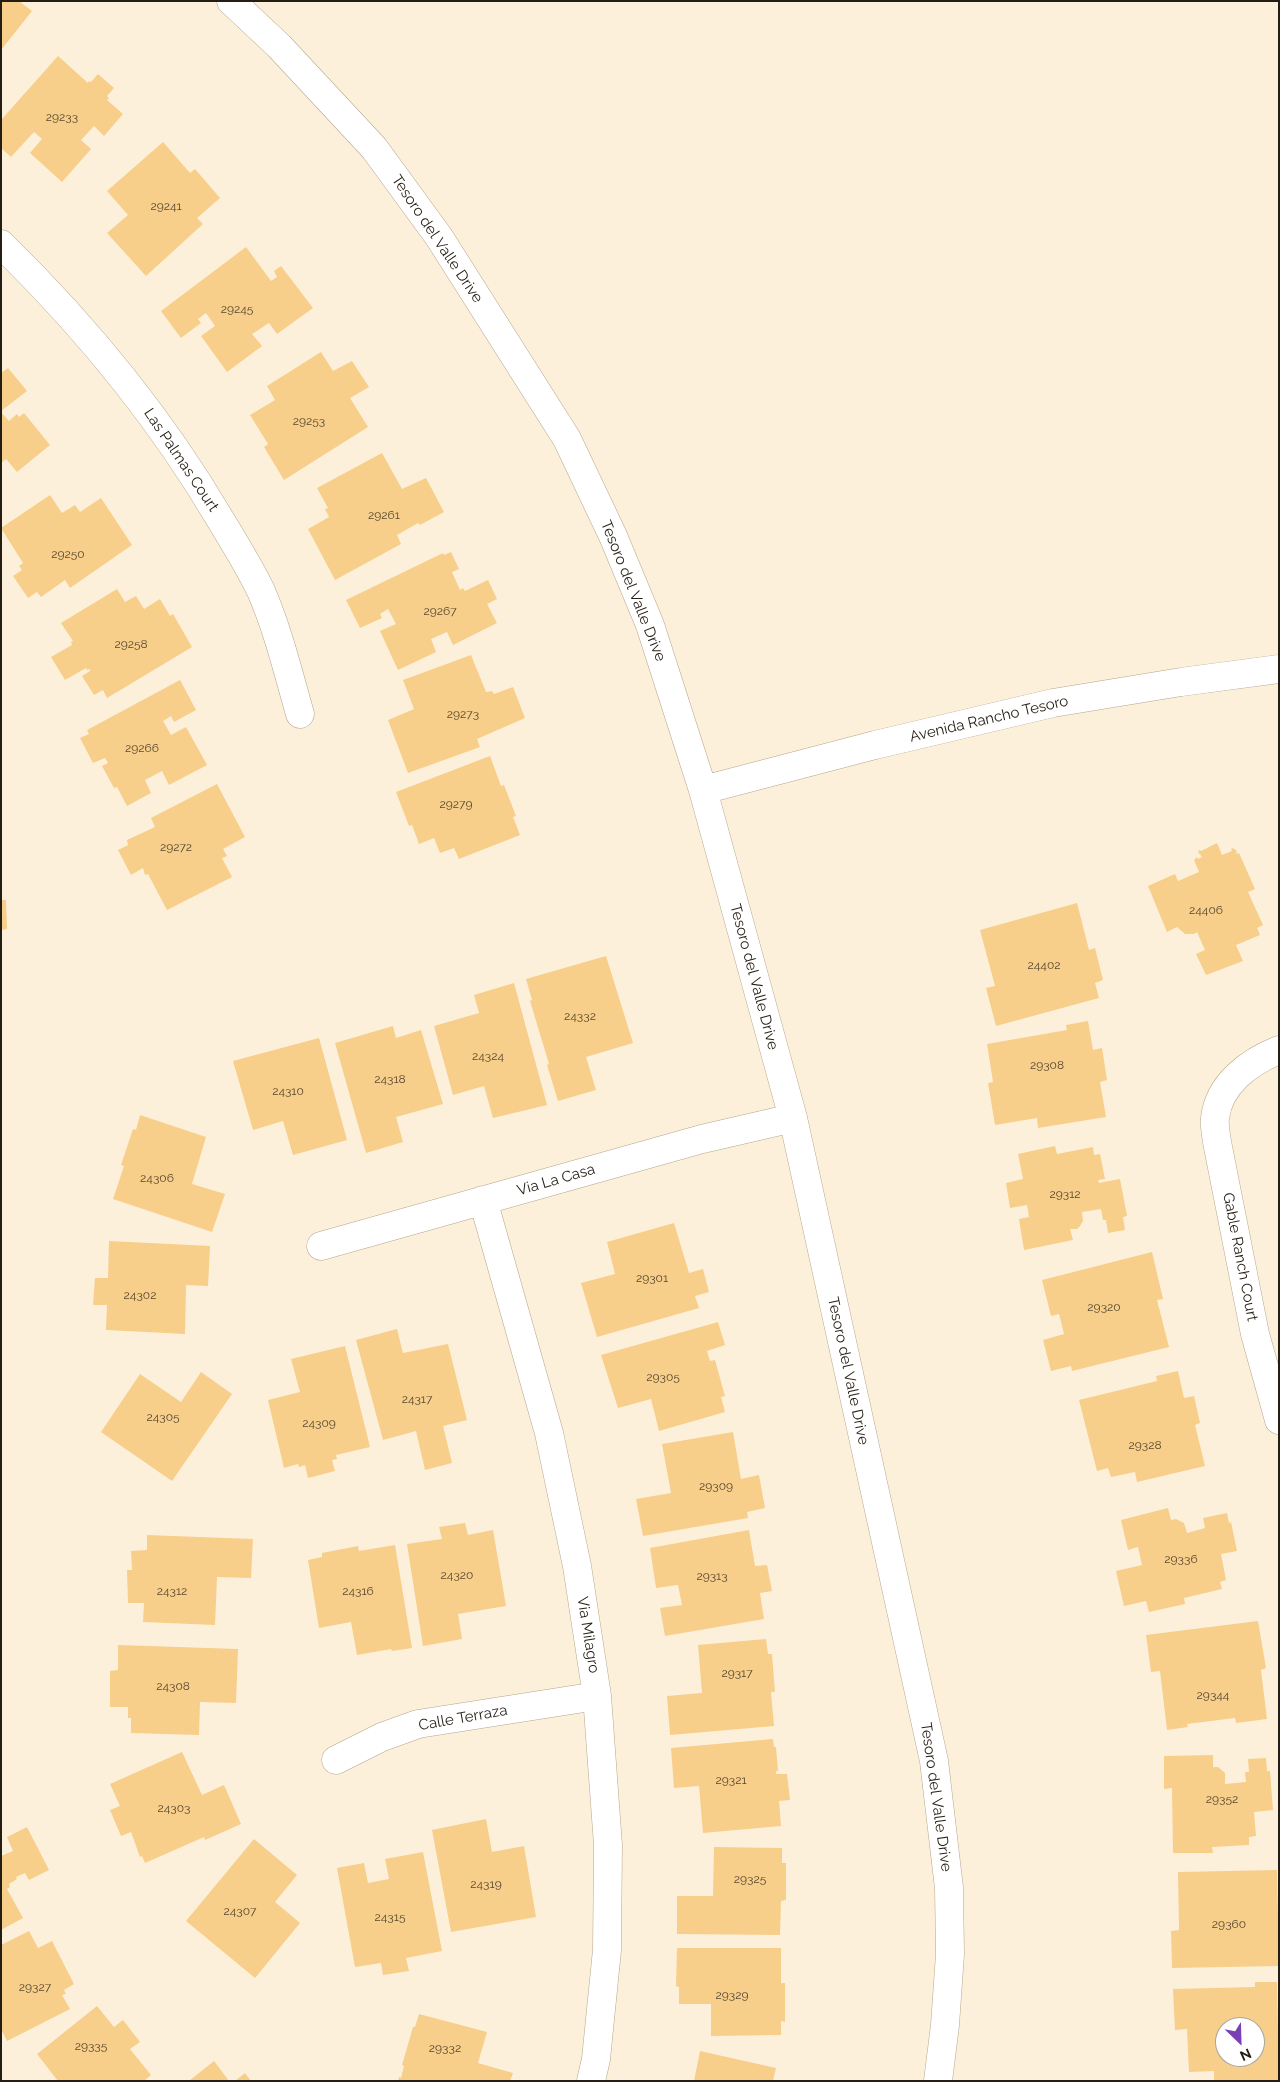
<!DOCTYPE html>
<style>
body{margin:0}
#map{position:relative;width:1280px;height:2082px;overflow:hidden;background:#fdf0db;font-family:Raleway,sans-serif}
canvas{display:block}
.frame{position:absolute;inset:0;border:2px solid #231d13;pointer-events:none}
.north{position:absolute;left:1215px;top:2017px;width:50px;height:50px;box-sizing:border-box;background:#fff;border:1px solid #a7a5a1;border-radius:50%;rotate:156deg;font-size:14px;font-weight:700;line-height:20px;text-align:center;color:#231d13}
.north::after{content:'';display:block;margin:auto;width:18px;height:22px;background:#7b3eb3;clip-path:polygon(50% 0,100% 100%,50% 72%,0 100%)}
</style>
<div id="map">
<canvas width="1280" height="2082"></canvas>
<div class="frame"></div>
<div class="north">N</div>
</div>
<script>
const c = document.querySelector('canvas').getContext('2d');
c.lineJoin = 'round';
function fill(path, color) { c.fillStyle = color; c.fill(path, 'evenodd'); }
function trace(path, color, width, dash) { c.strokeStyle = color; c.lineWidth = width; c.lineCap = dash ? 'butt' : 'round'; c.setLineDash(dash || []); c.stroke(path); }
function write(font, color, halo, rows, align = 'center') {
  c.font = font + ' Raleway,sans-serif'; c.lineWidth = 5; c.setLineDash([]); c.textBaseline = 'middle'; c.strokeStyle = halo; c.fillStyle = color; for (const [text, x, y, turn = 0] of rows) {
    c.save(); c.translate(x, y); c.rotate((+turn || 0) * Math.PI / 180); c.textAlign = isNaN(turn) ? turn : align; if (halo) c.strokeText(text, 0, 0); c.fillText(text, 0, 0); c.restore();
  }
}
const building = new Path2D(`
 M 1,1 L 19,1 L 32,11 L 1,50 Z
 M 58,56 L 88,83 L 89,81 L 91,82 L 98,74 L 114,88 L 107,96 L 109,98 L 107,100 L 123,114 L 104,136 L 94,126 L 81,140 L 91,149 L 62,182 L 30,153 L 42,139 L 34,132 L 11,157 L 1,148 L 1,120 Z
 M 163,142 L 190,173 L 195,169 L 220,198 L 197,218 L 203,224 L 146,276 L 107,233 L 128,215 L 107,191 Z
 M 246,247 L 271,281 L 277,277 L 274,271 L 281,266 L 313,308 L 277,334 L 269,323 L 252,334 L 262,346 L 227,372 L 201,336 L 215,326 L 206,313 L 198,319 L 201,323 L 181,338 L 161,311 Z
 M 321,352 L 333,371 L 352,361 L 369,387 L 350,398 L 368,427 L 284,480 L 264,447 L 268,444 L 250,415 L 275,400 L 267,386 Z
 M 8,368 L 27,391 L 1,411 L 1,373 Z
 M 1,412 L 9,421 L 17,414 L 19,417 L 24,413 L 50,445 L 17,472 L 6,459 L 1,463 Z
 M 382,453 L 402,489 L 426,478 L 444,512 L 420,525 L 418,523 L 397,535 L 401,544 L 335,580 L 308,529 L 329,517 L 325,509 L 328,508 L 317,488 Z
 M 50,495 L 62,513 L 75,505 L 80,512 L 101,498 L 132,545 L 70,588 L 65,580 L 41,597 L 37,592 L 28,598 L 13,576 L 22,570 L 19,566 L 23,563 L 1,528 Z
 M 451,552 L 459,569 L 452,572 L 460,590 L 463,588 L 465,591 L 488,580 L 497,599 L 487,604 L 497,623 L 453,645 L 447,632 L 431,639 L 436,652 L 398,670 L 380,631 L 396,624 L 388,609 L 380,614 L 382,618 L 360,628 L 346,600 L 443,553 L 444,555 Z
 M 117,589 L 125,602 L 136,596 L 144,609 L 160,599 L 170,616 L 173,614 L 192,647 L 107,698 L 103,690 L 94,695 L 82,676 L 90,671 L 90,669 L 87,670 L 86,668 L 65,680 L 51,657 L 72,645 L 71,642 L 73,641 L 61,623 Z
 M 471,655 L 486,692 L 492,691 L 494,694 L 513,687 L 525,718 L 477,739 L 480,747 L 408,773 L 388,720 L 414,709 L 403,680 Z
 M 180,680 L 196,710 L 174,722 L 171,716 L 163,721 L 171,735 L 186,727 L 207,765 L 169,785 L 162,771 L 145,780 L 151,793 L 127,806 L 117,787 L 114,788 L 102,766 L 108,763 L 105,758 L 93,763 L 80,738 L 89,734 L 87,730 Z
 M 490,756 L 501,786 L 504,785 L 516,816 L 513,817 L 520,835 L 459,859 L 454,848 L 440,853 L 434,838 L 419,844 L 412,825 L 409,826 L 396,792 Z
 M 217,784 L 245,837 L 223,849 L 227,856 L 222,858 L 232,877 L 167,910 L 148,874 L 145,875 L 143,868 L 131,875 L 118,850 L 128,845 L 127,840 L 155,827 L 151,818 Z
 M 1217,843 L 1222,855 L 1232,851 L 1231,849 L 1233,848 L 1237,851 L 1236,854 L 1239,853 L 1255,889 L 1248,892 L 1263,925 L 1257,928 L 1260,935 L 1236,945 L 1243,961 L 1206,975 L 1196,954 L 1205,950 L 1197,932 L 1194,934 L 1185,934 L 1177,927 L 1167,932 L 1148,886 L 1175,874 L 1178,881 L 1199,872 L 1194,860 L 1197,857 L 1198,859 L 1202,857 L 1200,854 L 1199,854 L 1198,850 L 1201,851 Z
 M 1,900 L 6,900 L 7,929 L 1,930 Z
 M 1077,903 L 1089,950 L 1095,948 L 1103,980 L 1095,983 L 1099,998 L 996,1026 L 986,988 L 995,986 L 980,930 Z
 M 606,956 L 633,1043 L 586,1057 L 596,1090 L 558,1101 L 547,1065 L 549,1064 L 530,1001 L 532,1000 L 526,979 Z
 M 514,983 L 547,1105 L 493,1118 L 484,1086 L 453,1095 L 434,1026 L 479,1013 L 474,995 Z
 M 1088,1021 L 1093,1050 L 1102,1048 L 1107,1080 L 1100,1082 L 1106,1117 L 1038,1128 L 1037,1118 L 995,1125 L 988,1083 L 993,1082 L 987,1044 L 1067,1030 L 1066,1025 Z
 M 393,1026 L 396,1038 L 421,1030 L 443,1104 L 396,1117 L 403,1142 L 366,1153 L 335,1043 Z
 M 319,1038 L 347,1140 L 293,1155 L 283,1121 L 253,1130 L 233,1061 Z
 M 140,1115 L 206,1137 L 192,1184 L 225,1194 L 212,1232 L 113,1199 L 124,1166 L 121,1165 L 133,1129 L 136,1130 Z
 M 1055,1146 L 1057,1154 L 1093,1147 L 1094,1155 L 1100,1154 L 1105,1179 L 1098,1180 L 1099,1183 L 1120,1179 L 1127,1216 L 1123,1217 L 1125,1230 L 1108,1233 L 1106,1220 L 1103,1220 L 1101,1209 L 1082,1212 L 1083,1221 L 1080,1226 L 1077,1229 L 1070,1229 L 1073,1240 L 1024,1250 L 1019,1219 L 1029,1217 L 1027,1205 L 1010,1208 L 1006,1183 L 1023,1179 L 1018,1154 Z
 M 674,1223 L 689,1273 L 703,1269 L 709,1292 L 695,1296 L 699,1308 L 597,1337 L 581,1283 L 615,1274 L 607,1242 Z
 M 109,1241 L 210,1246 L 208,1286 L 186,1285 L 185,1334 L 106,1330 L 107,1305 L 93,1305 L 95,1278 L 108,1278 Z
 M 1152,1252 L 1163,1299 L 1157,1300 L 1169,1347 L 1072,1371 L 1071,1366 L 1051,1371 L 1043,1340 L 1064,1334 L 1059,1314 L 1051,1316 L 1042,1280 Z
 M 718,1322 L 725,1345 L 707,1351 L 710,1361 L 715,1360 L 725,1396 L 721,1397 L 725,1412 L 659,1431 L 651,1399 L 618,1408 L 601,1355 Z
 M 397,1329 L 403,1353 L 448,1344 L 467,1420 L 443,1426 L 452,1463 L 425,1470 L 416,1431 L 383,1440 L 356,1340 Z
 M 345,1346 L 370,1447 L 336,1455 L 337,1459 L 332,1460 L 335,1471 L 308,1478 L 305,1465 L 299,1467 L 298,1464 L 284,1468 L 268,1400 L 300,1392 L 291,1359 Z
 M 1178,1371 L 1184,1398 L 1194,1396 L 1200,1423 L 1195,1425 L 1205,1466 L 1137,1482 L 1135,1472 L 1111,1477 L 1108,1468 L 1097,1471 L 1079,1400 L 1157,1381 L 1156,1376 Z
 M 201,1372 L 232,1394 L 172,1481 L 101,1432 L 140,1374 L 181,1402 Z
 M 733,1432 L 741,1479 L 759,1475 L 765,1508 L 747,1512 L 748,1518 L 643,1536 L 636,1499 L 671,1493 L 662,1444 Z
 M 1168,1508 L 1171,1520 L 1176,1519 L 1184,1523 L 1187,1533 L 1205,1528 L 1203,1518 L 1227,1513 L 1229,1523 L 1231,1522 L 1237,1551 L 1221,1554 L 1226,1580 L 1220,1582 L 1222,1589 L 1184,1598 L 1185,1604 L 1149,1612 L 1146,1601 L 1124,1606 L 1116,1571 L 1142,1565 L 1138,1547 L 1128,1550 L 1121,1520 Z
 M 465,1523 L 468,1535 L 493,1530 L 506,1606 L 458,1614 L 462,1639 L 423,1646 L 407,1544 L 442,1539 L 439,1527 Z
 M 749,1530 L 755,1566 L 767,1565 L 772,1591 L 760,1593 L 764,1619 L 665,1636 L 660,1608 L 682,1605 L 678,1585 L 656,1588 L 650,1548 Z
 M 147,1535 L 253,1539 L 251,1578 L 217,1577 L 215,1625 L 143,1622 L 144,1603 L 128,1603 L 127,1570 L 132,1570 L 131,1551 L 147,1550 Z
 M 395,1545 L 412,1648 L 392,1651 L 391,1649 L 357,1655 L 351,1622 L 319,1628 L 308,1560 L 322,1557 L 322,1553 L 358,1546 L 359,1551 Z
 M 1258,1621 L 1266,1668 L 1261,1670 L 1267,1719 L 1236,1723 L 1235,1718 L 1187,1724 L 1188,1727 L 1167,1730 L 1160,1671 L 1151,1672 L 1146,1635 Z
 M 766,1639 L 768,1654 L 772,1654 L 775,1692 L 771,1692 L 774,1726 L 670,1735 L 667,1696 L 702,1693 L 698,1645 Z
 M 118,1645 L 238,1649 L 236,1703 L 200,1702 L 199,1735 L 131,1733 L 131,1718 L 128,1718 L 128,1707 L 110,1707 L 110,1671 L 118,1670 Z
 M 773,1739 L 774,1747 L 776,1747 L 778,1771 L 776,1771 L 776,1774 L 787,1774 L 790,1800 L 779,1801 L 781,1826 L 703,1833 L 699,1786 L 674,1788 L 671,1748 Z
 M 182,1752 L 202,1795 L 224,1785 L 241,1824 L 205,1840 L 204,1837 L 145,1863 L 142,1856 L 140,1857 L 131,1832 L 121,1836 L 110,1810 L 120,1806 L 110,1784 Z
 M 1213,1755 L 1213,1767 L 1218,1767 L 1225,1773 L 1225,1784 L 1246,1782 L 1245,1772 L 1249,1772 L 1248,1759 L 1266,1758 L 1267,1771 L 1270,1771 L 1273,1810 L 1254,1812 L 1256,1836 L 1249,1837 L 1249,1845 L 1212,1847 L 1213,1853 L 1173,1853 L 1172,1788 L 1164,1789 L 1164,1756 Z
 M 486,1819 L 492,1852 L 524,1846 L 536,1917 L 451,1932 L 432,1830 Z
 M 27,1827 L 49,1870 L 29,1880 L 25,1873 L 16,1877 L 17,1879 L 9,1884 L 10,1887 L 7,1889 L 23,1918 L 1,1930 L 1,1856 L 13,1851 L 7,1837 Z
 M 254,1839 L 297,1875 L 275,1902 L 300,1923 L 255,1978 L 186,1921 Z
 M 714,1847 L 782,1848 L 782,1863 L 786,1863 L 786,1900 L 781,1901 L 780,1935 L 677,1934 L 677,1896 L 713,1896 Z
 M 423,1852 L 442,1951 L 406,1958 L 409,1971 L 383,1975 L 381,1963 L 355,1967 L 337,1868 L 364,1863 L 368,1883 L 389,1879 L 385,1859 Z
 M 1277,1870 L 1279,1966 L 1172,1968 L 1171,1931 L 1179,1930 L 1178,1872 Z
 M 29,1931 L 38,1948 L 52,1941 L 74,1984 L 64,1990 L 66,1994 L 62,1995 L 70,2009 L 7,2041 L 1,2029 L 1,1945 Z
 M 677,1948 L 781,1948 L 781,1983 L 785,1983 L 785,2022 L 781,2021 L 781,2035 L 711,2036 L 711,2004 L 679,2004 L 679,1987 L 676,1986 Z
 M 1255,1982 L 1277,1982 L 1279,2080 L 1214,2081 L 1214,2071 L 1189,2072 L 1187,2029 L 1175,2030 L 1173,1989 L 1255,1987 ZM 1225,2027 L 1255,2027 L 1255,2057 L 1225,2057 Z
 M 97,2006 L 114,2027 L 123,2020 L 140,2042 L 130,2049 L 151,2075 L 144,2081 L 58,2081 L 37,2054 Z
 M 419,2014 L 487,2032 L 478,2063 L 513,2073 L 510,2081 L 398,2081 L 399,2077 L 401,2078 L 404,2066 L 402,2065 L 413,2027 L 415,2027 Z
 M 700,2051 L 776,2068 L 773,2081 L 694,2081 Z
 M 214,2061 L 229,2081 L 189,2081 Z
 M 245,2073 L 251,2081 L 235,2081 Z`);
const minor = new Path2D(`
 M 231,1 L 279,46 L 374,148 L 439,237 L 567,439 L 613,536 L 650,625 L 703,790 L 793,1118 L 934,1761 L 949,1888 L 950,1954 L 945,2025 L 938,2081
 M 1,244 C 86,327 160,417 220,519 C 234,542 249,566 261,591 C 278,630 288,672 300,714
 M 703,790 L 875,745 L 1053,703 L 1181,682 L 1279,669
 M 1279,1050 C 1249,1062 1219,1084 1215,1118 C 1214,1126 1216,1134 1217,1142 L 1255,1334 L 1279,1420
 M 483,1200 L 549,1433 L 577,1566 L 597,1696 L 608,1845 L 607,1950 L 596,2059 L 591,2081
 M 321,1246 L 702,1139 L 793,1118
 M 336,1760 L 382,1737 L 418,1724 L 597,1696`);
const numberNames = [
 ["29233",62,117],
 ["29241",166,206],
 ["29245",237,309],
 ["29253",309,421],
 ["29261",384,515],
 ["29250",68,554],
 ["29267",440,611],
 ["29258",131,644],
 ["29273",463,714],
 ["29266",142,748],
 ["29279",456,804],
 ["29272",176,847],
 ["24406",1206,910],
 ["24402",1044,965],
 ["24332",580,1016],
 ["24324",488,1056],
 ["29308",1047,1065],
 ["24318",390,1079],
 ["24310",288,1091],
 ["24306",157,1178],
 ["29312",1065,1194],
 ["29301",652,1278],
 ["24302",140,1295],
 ["29320",1104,1307],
 ["29305",663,1377],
 ["24317",417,1399],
 ["24305",163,1417],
 ["24309",319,1423],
 ["29328",1145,1445],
 ["29309",716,1486],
 ["29336",1181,1559],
 ["24320",457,1575],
 ["29313",712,1576],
 ["24312",172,1591],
 ["24316",358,1591],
 ["29317",737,1673],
 ["24308",173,1686],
 ["29344",1213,1695],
 ["29321",731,1780],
 ["29352",1222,1799],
 ["24303",174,1808],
 ["29325",750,1879],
 ["24319",486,1884],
 ["24307",240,1911],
 ["24315",390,1917],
 ["29360",1229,1924],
 ["29327",35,1987],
 ["29329",732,1995],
 ["29335",91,2046],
 ["29332",445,2048]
];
const streetNames = [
 ["Tesoro del Valle Drive",437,239,56],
 ["Las Palmas Court",181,460,56],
 ["Tesoro del Valle Drive",633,591,68],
 ["Avenida Rancho Tesoro",989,719,-13],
 ["Tesoro del Valle Drive",754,977,75],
 ["Via La Casa",556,1180,-16],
 ["Gable Ranch Court",1240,1257,79],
 ["Tesoro del Valle Drive",848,1371,78],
 ["Via Milagro",588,1635,81],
 ["Calle Terraza",463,1718,-10],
 ["Tesoro del Valle Drive",936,1797,82]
];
fill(building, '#f7ce8a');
trace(minor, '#b5a58c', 29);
trace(minor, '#fff', 28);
write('12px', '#584931', null, numberNames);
write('15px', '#231d13', '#fff', streetNames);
</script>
